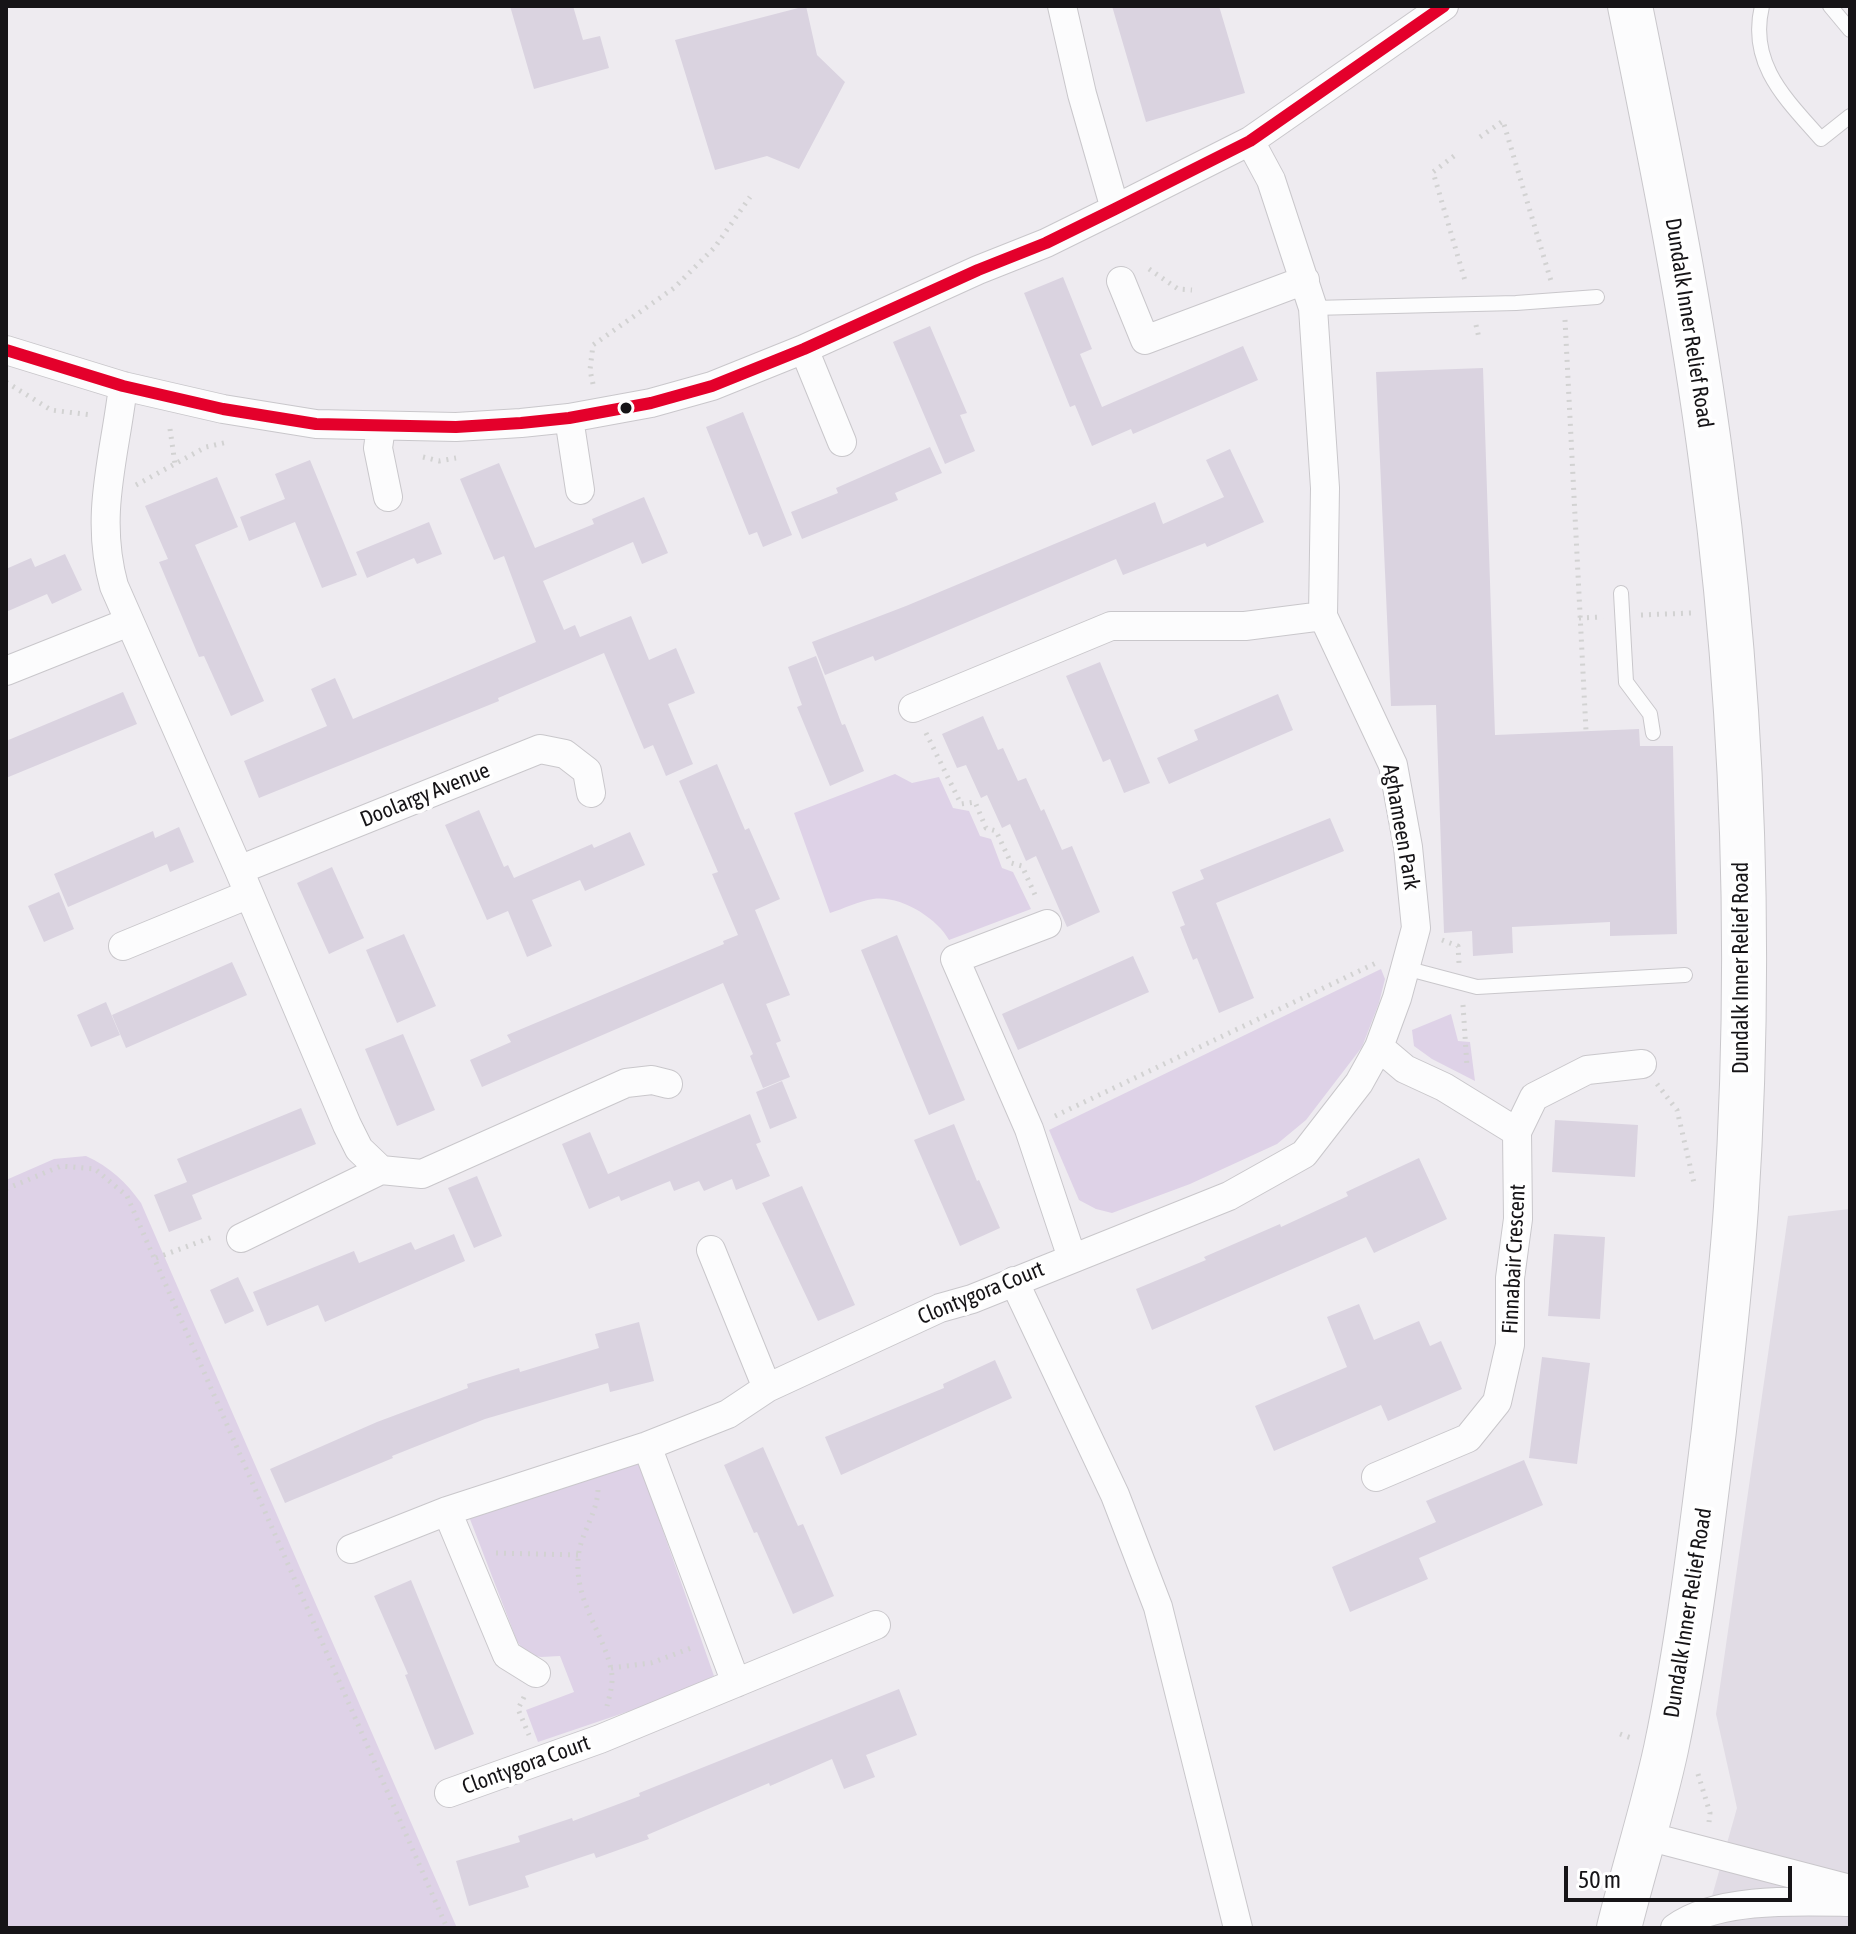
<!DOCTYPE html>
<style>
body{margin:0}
#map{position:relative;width:1856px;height:1934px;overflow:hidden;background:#eeebf0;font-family:"Asap Condensed",sans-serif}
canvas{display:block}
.frame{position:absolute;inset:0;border:8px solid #161417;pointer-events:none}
.scale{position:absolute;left:1564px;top:1866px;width:228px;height:36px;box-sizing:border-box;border:4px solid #161417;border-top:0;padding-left:10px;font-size:24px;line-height:28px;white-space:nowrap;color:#161417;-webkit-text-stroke:6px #fff;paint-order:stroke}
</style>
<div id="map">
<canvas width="1856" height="1934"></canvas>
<div class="frame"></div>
<div class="scale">50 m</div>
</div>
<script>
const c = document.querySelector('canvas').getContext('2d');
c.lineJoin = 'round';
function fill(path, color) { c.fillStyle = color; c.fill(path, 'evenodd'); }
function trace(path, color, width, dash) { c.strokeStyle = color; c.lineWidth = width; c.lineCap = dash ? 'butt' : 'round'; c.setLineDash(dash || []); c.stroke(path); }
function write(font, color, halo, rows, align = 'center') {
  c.font = font + ' "Asap Condensed",sans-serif'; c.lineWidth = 8; c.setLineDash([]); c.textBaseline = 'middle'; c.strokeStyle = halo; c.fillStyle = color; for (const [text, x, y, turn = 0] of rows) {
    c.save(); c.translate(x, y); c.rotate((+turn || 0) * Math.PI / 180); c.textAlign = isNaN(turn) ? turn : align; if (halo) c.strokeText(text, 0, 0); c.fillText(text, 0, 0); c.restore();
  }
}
const built = new Path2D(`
 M 1850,1209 L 1850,1928 L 1703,1928 L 1737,1808 L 1716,1714 L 1788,1216 Z`);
const green = new Path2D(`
 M 895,774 L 912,783 L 939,777 L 953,808 L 969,811 L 980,836 L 991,839 L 1002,868 L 1013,872 L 1031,909 L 949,940 C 937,918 900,895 873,899 C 859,901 843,909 830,913 L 794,813 Z
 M 1381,969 L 1385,979 L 1379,1003 L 1362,1047 L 1306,1120 L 1277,1144 L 1190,1184 L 1112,1213 L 1096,1209 L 1079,1200 L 1049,1130 Z
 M 1451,1014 L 1458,1041 L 1470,1042 L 1475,1081 L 1432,1059 L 1414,1046 L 1412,1030 Z
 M 86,1156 C 110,1167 126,1182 141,1203 L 457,1928 L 6,1928 L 6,1180 L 54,1159 Z
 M 636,1454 L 714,1676 L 662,1700 L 538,1742 L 526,1710 L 574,1692 L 560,1656 L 541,1657 L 526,1654 L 517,1641 L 468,1514 Z`);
const building = new Path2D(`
 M 510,6 L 573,6 L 583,40 L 600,36 L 609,68 L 534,89 Z
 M 806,6 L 817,55 L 845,82 L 799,169 L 767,156 L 715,170 L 675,40 Z
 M 1112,6 L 1219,6 L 1245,93 L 1146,122 Z
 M 1063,277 L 1092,349 L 1080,354 L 1102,407 L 1243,346 L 1258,380 L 1133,434 L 1131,429 L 1092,446 L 1075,405 L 1070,407 L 1024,293 Z
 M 930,326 L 967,413 L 960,415 L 975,451 L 945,464 L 893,342 Z
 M 1483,368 L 1495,735 L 1639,729 L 1640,746 L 1673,746 L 1677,934 L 1610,936 L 1610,922 L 1512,927 L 1513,953 L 1473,956 L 1472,931 L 1444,933 L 1436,705 L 1391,706 L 1376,372 Z
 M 743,412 L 792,535 L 763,547 L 757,532 L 749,535 L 706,427 Z
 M 930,447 L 942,473 L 895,493 L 898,500 L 802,539 L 791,512 L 838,493 L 836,488 Z
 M 1230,449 L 1264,522 L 1207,547 L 1205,543 L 1123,575 L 1116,559 L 899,651 L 875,661 L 873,656 L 825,675 L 812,642 L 906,606 L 1155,502 L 1163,524 L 1224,497 L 1206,460 Z
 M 310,460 L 357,575 L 322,588 L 295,522 L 249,541 L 240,517 L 285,499 L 275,474 Z
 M 499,463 L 535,548 L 594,524 L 592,519 L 644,497 L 668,553 L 642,564 L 633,542 L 543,581 L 564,630 L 575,625 L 580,637 L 631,616 L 649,660 L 676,648 L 695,693 L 668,704 L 693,764 L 666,776 L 653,745 L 644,749 L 604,653 L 498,698 L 499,701 L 259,798 L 244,761 L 327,726 L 311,689 L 335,678 L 353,719 L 536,642 L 504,556 L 494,560 L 460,479 Z
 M 217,477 L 238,527 L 195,545 L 264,701 L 231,716 L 204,656 L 199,657 L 159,562 L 168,559 L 145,506 Z
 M 429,522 L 442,554 L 417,564 L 414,558 L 367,578 L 356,552 Z
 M 65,554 L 82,590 L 52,604 L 47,594 L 6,612 L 6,569 L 31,558 L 35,567 Z
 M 816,656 L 842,725 L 845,724 L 864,771 L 830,786 L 797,707 L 802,705 L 788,667 Z
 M 1100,662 L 1150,783 L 1124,793 L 1110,759 L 1103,762 L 1066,676 Z
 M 123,692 L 137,724 L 6,778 L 6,741 Z
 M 1278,694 L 1293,730 L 1169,784 L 1157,758 L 1198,740 L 1194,730 Z
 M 983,716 L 998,750 L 1003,748 L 1018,781 L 1026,778 L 1041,811 L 1044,809 L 1062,850 L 1072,846 L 1100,912 L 1067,927 L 1036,856 L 1026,861 L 1010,824 L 1002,828 L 987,795 L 981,798 L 966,765 L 957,768 L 942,734 Z
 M 717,764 L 745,830 L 749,828 L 780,899 L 755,910 L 790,995 L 766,1004 L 781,1041 L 776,1043 L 790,1077 L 763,1088 L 750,1056 L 753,1054 L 723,983 L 482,1087 L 470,1060 L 511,1042 L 507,1035 L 724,944 L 723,941 L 738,935 L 712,874 L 718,872 L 679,781 Z
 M 479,810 L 504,867 L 508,865 L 514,878 L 592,844 L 594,848 L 630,832 L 645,865 L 585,891 L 580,880 L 532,900 L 552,946 L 527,957 L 508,911 L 487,920 L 445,825 Z
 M 1330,818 L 1344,851 L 1216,903 L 1254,998 L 1219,1013 L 1197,958 L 1193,960 L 1180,927 L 1185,925 L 1172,892 L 1204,879 L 1200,870 Z
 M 179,827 L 194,862 L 170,872 L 167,864 L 68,907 L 54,874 L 153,831 L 155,838 Z
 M 332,867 L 364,938 L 329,954 L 297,883 Z
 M 59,892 L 74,929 L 44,942 L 28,906 Z
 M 404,934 L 436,1006 L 397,1023 L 366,950 Z
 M 897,935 L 965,1100 L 929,1115 L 861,950 Z
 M 1133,956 L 1149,992 L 1018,1050 L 1002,1014 Z
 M 232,962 L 247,995 L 126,1048 L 112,1015 Z
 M 106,1002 L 120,1035 L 91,1047 L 77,1015 Z
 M 403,1034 L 435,1110 L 397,1126 L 365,1049 Z
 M 782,1081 L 797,1118 L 770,1129 L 756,1092 Z
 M 301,1108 L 316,1144 L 192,1195 L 202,1219 L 169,1232 L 154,1195 L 187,1182 L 177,1159 Z
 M 750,1114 L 761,1142 L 756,1144 L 770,1176 L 736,1190 L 732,1179 L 704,1191 L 699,1181 L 674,1191 L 670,1181 L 621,1201 L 619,1196 L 589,1209 L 562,1144 L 590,1132 L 608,1174 Z
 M 1555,1120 L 1638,1125 L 1635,1177 L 1552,1172 Z
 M 954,1124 L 977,1181 L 979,1180 L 1000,1228 L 960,1246 L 914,1140 Z
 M 1419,1158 L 1447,1219 L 1374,1253 L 1366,1237 L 1152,1330 L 1136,1289 L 1206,1260 L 1204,1257 L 1280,1224 L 1281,1227 L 1348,1196 L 1346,1192 Z
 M 477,1176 L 502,1236 L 474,1248 L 448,1188 Z
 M 802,1186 L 855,1305 L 818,1321 L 762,1203 Z
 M 454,1234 L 465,1261 L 325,1322 L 318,1305 L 267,1326 L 253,1292 L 354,1251 L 359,1263 L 411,1242 L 415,1250 Z
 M 1554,1234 L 1605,1237 L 1600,1319 L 1548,1316 Z
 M 238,1277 L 254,1311 L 225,1324 L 210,1290 Z
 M 1359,1304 L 1374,1340 L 1419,1321 L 1430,1346 L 1441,1341 L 1462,1389 L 1388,1421 L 1381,1405 L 1274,1451 L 1255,1406 L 1347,1367 L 1327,1317 Z
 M 639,1322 L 654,1381 L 610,1392 L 608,1383 L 485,1419 L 392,1456 L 393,1458 L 285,1503 L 270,1469 L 377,1422 L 468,1388 L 467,1384 L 519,1368 L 520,1372 L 599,1348 L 595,1334 Z
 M 1542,1357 L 1590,1363 L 1577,1464 L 1529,1458 Z
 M 995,1360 L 1012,1398 L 841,1475 L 825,1437 L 944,1388 L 943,1384 Z
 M 763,1447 L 798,1526 L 803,1524 L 834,1596 L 793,1614 L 757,1532 L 754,1533 L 724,1465 Z
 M 1524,1460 L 1543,1505 L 1419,1558 L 1428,1579 L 1350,1612 L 1332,1567 L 1436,1522 L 1426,1501 Z
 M 411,1580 L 474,1734 L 435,1750 L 405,1675 L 408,1674 L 374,1596 Z
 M 899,1689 L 917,1735 L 866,1755 L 875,1777 L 844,1789 L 832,1759 L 770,1786 L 769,1783 L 647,1835 L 649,1839 L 596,1858 L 594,1853 L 525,1876 L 529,1887 L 469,1906 L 456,1861 L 520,1842 L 518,1836 L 572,1818 L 573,1821 L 640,1796 L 639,1793 Z`);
const path = new Path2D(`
 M 1480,137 L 1503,121 L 1551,281
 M 1454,156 L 1433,172 L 1466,284
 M 1149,269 L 1178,289 L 1192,290
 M 1565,320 L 1586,731
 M 1476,325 L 1479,338
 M 6,382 L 51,410 L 91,415
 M 593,384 L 590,370 L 593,345 L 674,288 L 715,247 L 750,197
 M 170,429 L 175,464
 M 423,457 L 439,461 L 456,458
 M 136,485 L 206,447 L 228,442
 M 1641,615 L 1691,613
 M 1579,618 L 1603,617
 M 926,733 L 961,804 L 975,802 L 986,828 L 996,831 L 1011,863 L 1022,866 L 1036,897
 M 1442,940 L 1458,946 L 1459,963
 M 1463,1005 L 1467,1067
 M 1657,1084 L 1677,1110 L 1694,1183
 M 1055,1116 L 1378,962
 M 6,1189 L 61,1166 L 95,1169 L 127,1196 L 447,1928
 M 156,1258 L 215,1236
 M 598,1490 C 597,1516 578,1536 578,1562 C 576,1602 603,1633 611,1669 C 614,1682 610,1694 607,1706
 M 496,1553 L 579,1555
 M 611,1668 L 651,1663 L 694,1647
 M 524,1697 L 518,1709 L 529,1735
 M 1620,1734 L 1634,1739
 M 1698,1774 L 1710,1813 L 1709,1822`);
const service = new Path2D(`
 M 1762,6 C 1748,64 1786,99 1821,139 L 1850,116
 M 1830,6 L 1850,30
 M 1313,308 L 1516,303 L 1597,297
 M 1621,593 L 1626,682 L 1650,714 L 1653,733
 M 1405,968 L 1477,987 L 1685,975`);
const minor = new Path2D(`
 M 1062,6 L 1082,94 L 1115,209
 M 1121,281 L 1145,340 L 1305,280
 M 804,349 L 842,442
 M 6,350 L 123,386 L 223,409 L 316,424 L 456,427 L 521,423 L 569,418 L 651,403 L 712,386 L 804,349 L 978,270 L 1046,243 L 1115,209 L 1250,141 L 1444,6
 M 123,386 C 115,456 94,515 114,586 L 239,870 L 347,1125 L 359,1149 L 381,1170
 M 569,418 L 580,490
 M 381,427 L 378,448 L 388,497
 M 6,671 L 129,622
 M 913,708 L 1111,626 L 1245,626 L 1323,616
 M 239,870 L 540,749 L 565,754 L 587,771 L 591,793
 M 1047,924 L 955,959 L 1029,1129 L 1072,1258
 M 123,946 L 247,895
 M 1517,1132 L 1534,1097 L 1587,1070 L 1642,1064
 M 241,1238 L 381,1170 L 422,1174 L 626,1083 L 652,1080 L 668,1084
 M 711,1250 L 767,1388
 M 1014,1281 L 1115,1495 L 1158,1607 L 1238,1928
 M 647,1446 L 736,1683
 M 1376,1477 L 1468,1438 L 1497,1402 L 1510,1345 L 1510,1278 L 1518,1219 L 1517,1132 L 1444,1087 L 1405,1069 L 1379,1047
 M 447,1511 L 507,1655 L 536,1673
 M 351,1549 L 447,1511 L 647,1446 L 728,1414 L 767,1388 L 940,1308 L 972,1299 L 1229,1196 L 1304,1154 L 1359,1083 L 1379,1047 L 1397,998 L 1416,928 L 1408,847 L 1393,765 L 1323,616 L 1325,488 L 1313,308 L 1271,180 L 1250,141
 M 449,1793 L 600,1739 L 876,1625
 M 1643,1835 L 1850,1889
 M 1675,1928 C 1717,1897 1799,1901 1850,1902`);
const primary = new Path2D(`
 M 1619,1928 C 1634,1868 1653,1809 1666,1749 C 1688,1644 1701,1537 1714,1430 C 1722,1356 1731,1282 1736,1207 C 1752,961 1744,711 1712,467 C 1692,312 1661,159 1630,6`);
const bus1 = new Path2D(`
 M 6,350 L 123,386 L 223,409 L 316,424 L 456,427 L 521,423 L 569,418 L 651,403 L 712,386 L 804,349 L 978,270 L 1046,243 L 1115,209 L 1250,141 L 1444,6`);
const markers = [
 [626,408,7,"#161417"]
];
const streetNames = [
 ["Dundalk Inner Relief Road",1689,323,81],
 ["Doolargy Avenue",425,795,-22],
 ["Aghameen Park",1401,827,80],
 ["Dundalk Inner Relief Road",1741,968,-90],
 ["Finnabair Crescent",1514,1259,-87],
 ["Clontygora Court",981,1293,-22],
 ["Dundalk Inner Relief Road",1688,1613,-81],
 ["Clontygora Court",526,1765,-20]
];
fill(built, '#e1dce5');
fill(green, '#ded2e7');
fill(building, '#dad3e0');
trace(service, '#c9c7cb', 16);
trace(minor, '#c9c7cb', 30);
trace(primary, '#c9c7cb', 46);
trace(path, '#d2d2d2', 5, [2, 6]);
trace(service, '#fcfcfd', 14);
trace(minor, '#fcfcfd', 28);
trace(primary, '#fcfcfd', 44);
trace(bus1, '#e4002b', 12);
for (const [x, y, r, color] of markers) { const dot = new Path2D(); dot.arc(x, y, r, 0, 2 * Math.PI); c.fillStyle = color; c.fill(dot); trace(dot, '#fff', 3); }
write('22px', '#161417', '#fff', streetNames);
</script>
